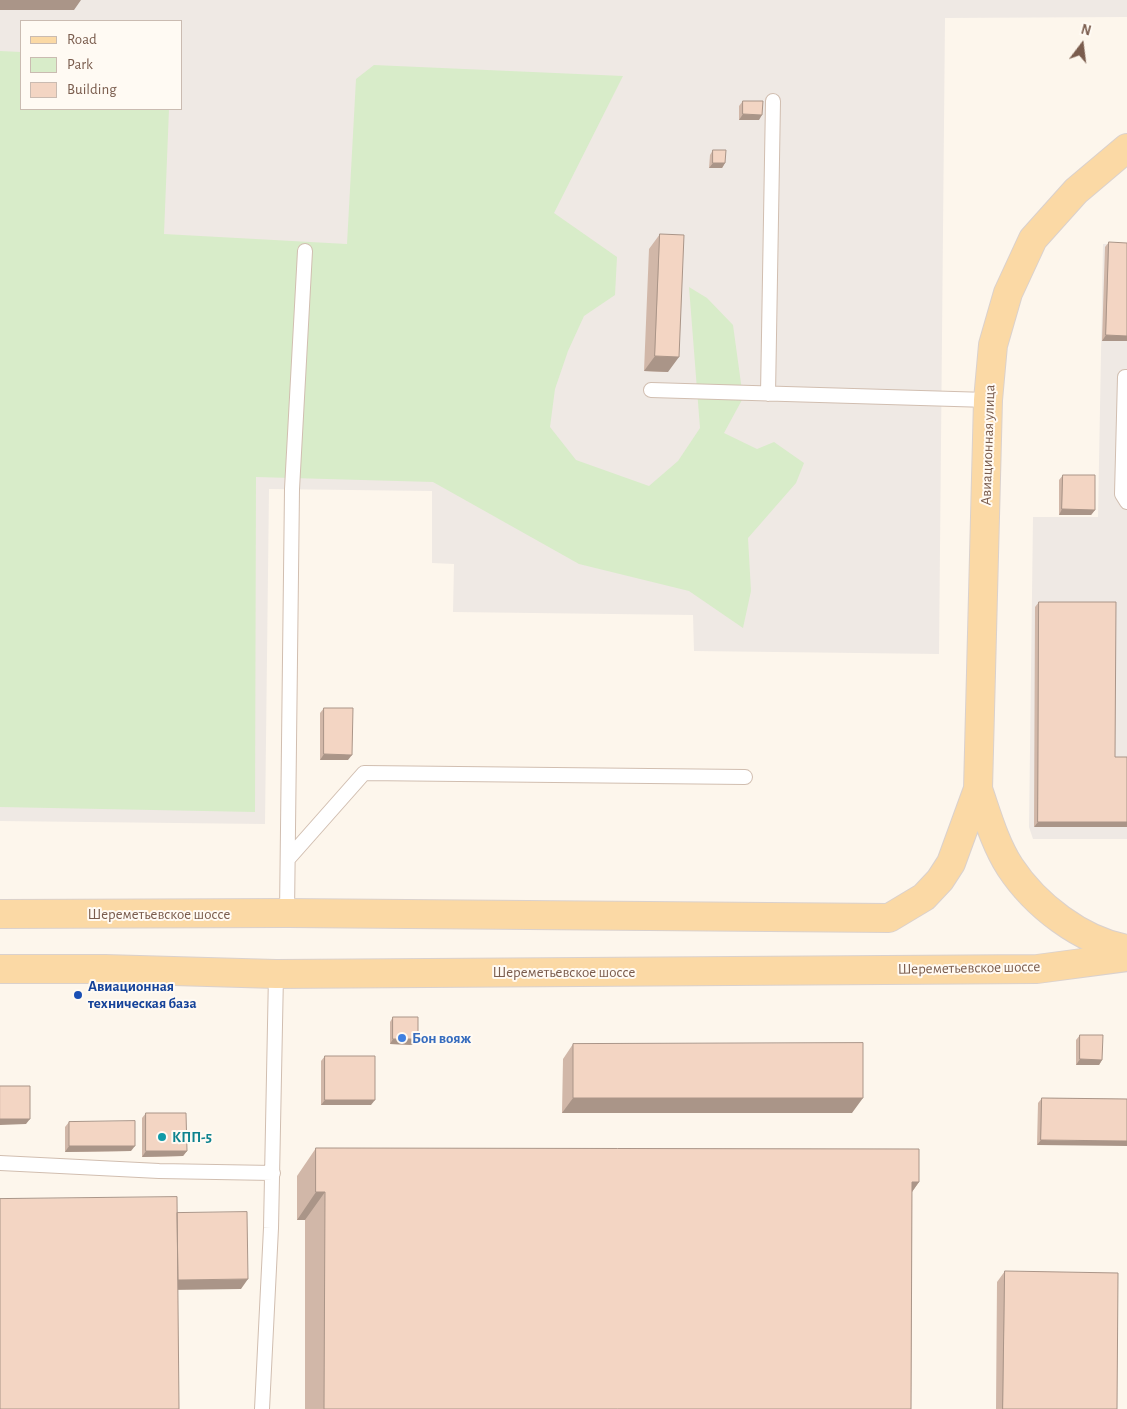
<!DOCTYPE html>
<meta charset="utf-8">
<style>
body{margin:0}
#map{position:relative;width:1127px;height:1409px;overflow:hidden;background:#fdf6ec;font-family:"Alegreya Sans",sans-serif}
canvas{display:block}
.legend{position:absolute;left:20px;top:20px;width:162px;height:90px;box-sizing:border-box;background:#fffaf3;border:1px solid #cabbb1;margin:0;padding:6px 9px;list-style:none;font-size:15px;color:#7a5c4d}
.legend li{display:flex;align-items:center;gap:10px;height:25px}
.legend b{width:25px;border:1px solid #cabbb1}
.north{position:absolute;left:1057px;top:20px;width:50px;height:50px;-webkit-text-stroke:4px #fffaf3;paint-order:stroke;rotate:15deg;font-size:14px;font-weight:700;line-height:20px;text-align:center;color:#7a5c4d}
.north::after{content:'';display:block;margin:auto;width:18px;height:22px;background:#7a5c4d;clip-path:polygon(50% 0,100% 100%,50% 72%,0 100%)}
</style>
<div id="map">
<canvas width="1127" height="1409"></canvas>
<ul class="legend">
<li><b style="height:6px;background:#fbd9a5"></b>Road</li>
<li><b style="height:14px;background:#d8ecc9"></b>Park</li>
<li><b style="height:14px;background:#f3d5c3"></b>Building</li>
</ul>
<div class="north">N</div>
</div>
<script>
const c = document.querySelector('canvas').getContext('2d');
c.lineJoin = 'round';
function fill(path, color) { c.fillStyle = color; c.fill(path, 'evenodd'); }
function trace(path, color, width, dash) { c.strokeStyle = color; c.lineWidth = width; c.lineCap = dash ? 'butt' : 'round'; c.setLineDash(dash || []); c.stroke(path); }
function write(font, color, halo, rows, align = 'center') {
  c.font = font + ' "Alegreya Sans",sans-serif'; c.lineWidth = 4; c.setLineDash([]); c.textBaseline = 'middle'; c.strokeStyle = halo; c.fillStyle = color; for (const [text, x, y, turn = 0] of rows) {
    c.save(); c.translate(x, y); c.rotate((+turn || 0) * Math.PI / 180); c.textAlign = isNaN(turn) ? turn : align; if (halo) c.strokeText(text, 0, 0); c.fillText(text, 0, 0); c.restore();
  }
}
const industrial = new Path2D(`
 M 0,0 L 1127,0 L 1127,17 L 945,18 L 939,654 L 694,651 L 693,615 L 453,612 L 454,564 L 432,563 L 432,491 L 269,489 L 265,824 L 0,821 ZM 21,21 L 181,21 L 181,109 L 21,109 Z
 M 1103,244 L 1127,244 L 1127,839 L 1033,839 L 1029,827 L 1033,517 L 1098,517 Z`);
const green = new Path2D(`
 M 0,51 L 21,52 L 21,109 L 169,109 L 164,234 L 347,244 L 356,79 L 374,65 L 623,76 L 554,213 L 617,257 L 615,295 L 584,316 L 568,351 L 555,389 L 550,427 L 576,460 L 649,486 L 678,461 L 700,428 L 689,287 L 707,298 L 733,325 L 743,398 L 724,433 L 757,449 L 774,442 L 804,463 L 796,483 L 748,538 L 751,591 L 743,628 L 689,591 L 579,564 L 433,482 L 256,477 L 255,812 L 0,807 Z`);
const service = new Path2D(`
 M 1127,377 L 1125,377 L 1122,494 L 1127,502
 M 651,390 L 988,400
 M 768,394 L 773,101
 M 288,859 L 364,773 L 745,777
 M 287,913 L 292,489 L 305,251
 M 0,1163 L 159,1171 L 273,1173
 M 262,1409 L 271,1228 L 276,974`);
const primary = new Path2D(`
 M 978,789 C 987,815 995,844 1010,867 C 1035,905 1081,941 1127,949
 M 0,914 L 287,913 L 889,918 L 924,897 L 940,880 L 951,863 L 978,789 L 988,400 L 993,345 L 1008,293 L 1033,239 L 1076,191 L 1127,148
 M 0,969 L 105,969 L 276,974 L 1037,969 L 1127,957`);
const wall = new Path2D(`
 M 743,101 L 759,120 L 739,120 L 739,106 Z
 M 713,150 L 725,163 L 722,168 L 709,168 L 710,155 Z
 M 660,234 L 668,372 L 644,371 L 649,249 Z
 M 1109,242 L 1127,341 L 1102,341 L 1105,247 Z
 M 1063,475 L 1095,510 L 1091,515 L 1059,515 L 1059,480 Z
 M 1039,602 L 1115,757 L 1034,827 L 1035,607 Z
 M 324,708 L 348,760 L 320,760 L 320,713 Z
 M 393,1017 L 418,1039 L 414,1045 L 390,1044 L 390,1022 Z
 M 1080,1035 L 1102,1060 L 1099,1065 L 1076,1065 L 1076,1040 Z
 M 573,1044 L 852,1113 L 562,1113 L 563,1059 Z
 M 325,1056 L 371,1105 L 321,1105 L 321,1061 Z
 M 1042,1098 L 1127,1099 L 1037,1145 L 1038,1103 Z
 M 146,1113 L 187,1151 L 183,1156 L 142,1157 L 142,1118 Z
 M 69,1122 L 131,1151 L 65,1152 L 65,1127 Z
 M 316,1148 L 919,1182 L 912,1192 L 911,1409 L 305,1409 L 305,1220 L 297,1220 L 297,1176 Z
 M 1005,1271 L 1117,1409 L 996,1409 L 997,1282 Z`);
const shadedWall = new Path2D(`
 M 0,0 L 81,0 L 74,10 L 0,10 Z
 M 743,114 L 762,115 L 759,120 L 739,120 Z
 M 713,163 L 725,163 L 722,168 L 709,168 Z
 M 1106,335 L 1127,336 L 1127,341 L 1102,341 Z
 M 655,356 L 679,357 L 668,372 L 644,371 Z
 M 1062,509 L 1095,510 L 1091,515 L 1059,515 Z
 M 324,754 L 352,755 L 348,760 L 320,760 Z
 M 1038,822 L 1127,822 L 1127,827 L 1034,827 Z
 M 393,1039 L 418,1039 L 414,1045 L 390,1044 Z
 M 1080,1059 L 1102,1060 L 1099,1065 L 1076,1065 Z
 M 573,1098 L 863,1098 L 852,1113 L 562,1113 Z
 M 325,1100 L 375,1100 L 371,1105 L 321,1105 Z
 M 0,1119 L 30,1119 L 26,1124 L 0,1125 Z
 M 1041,1140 L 1127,1141 L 1127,1146 L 1037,1145 Z
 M 69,1146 L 135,1146 L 131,1151 L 65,1152 Z
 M 146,1151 L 187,1151 L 183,1156 L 142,1157 Z
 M 912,1182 L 919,1182 L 899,1210 Z
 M 316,1192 L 325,1192 L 305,1220 L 297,1220 Z
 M 248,1279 L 241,1289 L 169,1290 L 176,1280 Z`);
const building = new Path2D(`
 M 743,101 L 763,101 L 762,115 L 743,114 Z
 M 713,150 L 726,150 L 725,163 L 713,163 Z
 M 660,234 L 684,235 L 679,357 L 655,356 Z
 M 1109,242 L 1127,243 L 1127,336 L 1106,335 Z
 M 1063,475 L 1095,475 L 1095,510 L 1062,509 Z
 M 1039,602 L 1116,602 L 1115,757 L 1127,757 L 1127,822 L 1038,822 Z
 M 324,708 L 353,708 L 352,755 L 324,754 Z
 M 393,1017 L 418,1017 L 418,1039 L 393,1039 Z
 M 1080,1035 L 1103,1035 L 1102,1060 L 1080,1059 Z
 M 863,1043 L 863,1098 L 573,1098 L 573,1044 Z
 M 325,1056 L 375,1056 L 375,1100 L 325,1100 Z
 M 0,1086 L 30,1086 L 30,1119 L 0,1119 Z
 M 1042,1098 L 1127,1099 L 1127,1141 L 1041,1140 Z
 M 146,1113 L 186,1113 L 187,1151 L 146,1151 Z
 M 135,1121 L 135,1146 L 69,1146 L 69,1122 Z
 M 316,1148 L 919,1149 L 919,1182 L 912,1182 L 911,1409 L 324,1409 L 325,1192 L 316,1192 Z
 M 177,1197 L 179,1409 L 0,1409 L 0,1199 Z
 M 247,1212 L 248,1279 L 178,1280 L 177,1213 Z
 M 1005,1271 L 1118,1273 L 1117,1409 L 1003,1409 Z`);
const markers = [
 [78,995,5,"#1a4fb4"],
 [402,1038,5,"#3f7fe0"],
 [162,1137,5,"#0f9aa8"]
];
const streetNames = [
 ["Авиационная улица",988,445,-88],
 ["Шереметьевское шоссе",159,914],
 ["Шереметьевское шоссе",969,968,-1],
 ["Шереметьевское шоссе",564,972]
];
const transitNames = [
 ["Авиационная",88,986],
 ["техническая база",88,1003]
];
const shopNames = [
 ["Бон вояж",412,1038]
];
const cultureNames = [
 ["КПП-5",172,1137]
];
fill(industrial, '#efe9e4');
fill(green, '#d8ecc9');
trace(service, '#d1beb0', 16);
trace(primary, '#dad1cd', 30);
trace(service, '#fff', 14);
trace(primary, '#fbd9a5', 28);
fill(wall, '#d1b7a8');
fill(shadedWall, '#aa9588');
fill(building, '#f3d5c3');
trace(building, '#aa9588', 1);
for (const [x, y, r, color] of markers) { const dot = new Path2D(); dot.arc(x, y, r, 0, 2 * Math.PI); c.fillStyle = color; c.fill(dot); trace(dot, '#fffaf3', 2); }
write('15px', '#7a5c4d', '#fffaf3', streetNames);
write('bold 15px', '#164399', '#fffaf3', transitNames, 'left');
write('bold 15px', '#366cbe', '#fffaf3', shopNames, 'left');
write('bold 15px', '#0d838f', '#fffaf3', cultureNames, 'left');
</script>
